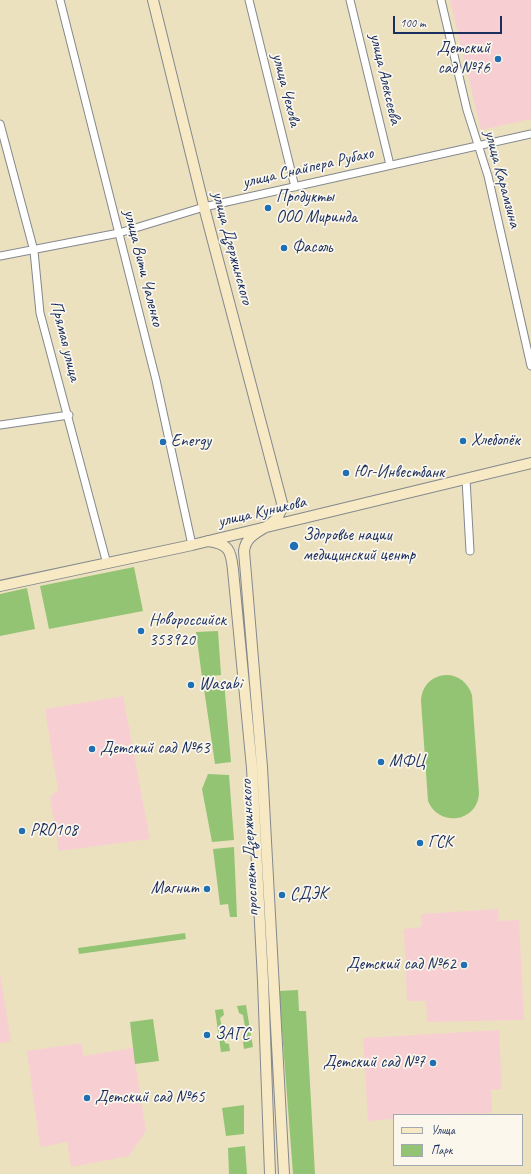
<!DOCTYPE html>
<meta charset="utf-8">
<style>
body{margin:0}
#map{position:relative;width:531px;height:1174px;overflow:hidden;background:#ece1bf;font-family:Caveat,sans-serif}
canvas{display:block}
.legend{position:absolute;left:393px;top:1114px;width:130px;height:52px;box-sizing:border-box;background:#fbf7ec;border:1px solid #a1a7b3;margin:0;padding:5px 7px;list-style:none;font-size:12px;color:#1b2f5e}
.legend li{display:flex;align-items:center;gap:8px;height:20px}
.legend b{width:20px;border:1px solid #a1a7b3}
.scale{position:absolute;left:393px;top:16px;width:109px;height:18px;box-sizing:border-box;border:2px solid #1b2f5e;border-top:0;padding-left:5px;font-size:12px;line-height:14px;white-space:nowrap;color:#1b2f5e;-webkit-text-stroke:3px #fbf7ec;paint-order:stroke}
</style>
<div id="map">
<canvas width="531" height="1174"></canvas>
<ul class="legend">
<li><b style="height:5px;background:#f6e9c3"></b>Улица</li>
<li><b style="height:11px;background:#93c474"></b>Парк</li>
</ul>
<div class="scale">100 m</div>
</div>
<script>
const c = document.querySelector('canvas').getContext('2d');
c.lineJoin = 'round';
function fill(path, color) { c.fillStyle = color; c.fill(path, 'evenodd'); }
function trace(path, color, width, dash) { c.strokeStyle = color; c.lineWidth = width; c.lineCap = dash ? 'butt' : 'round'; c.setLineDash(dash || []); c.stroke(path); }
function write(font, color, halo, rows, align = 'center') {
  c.font = font + ' Caveat,sans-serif'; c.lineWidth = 3.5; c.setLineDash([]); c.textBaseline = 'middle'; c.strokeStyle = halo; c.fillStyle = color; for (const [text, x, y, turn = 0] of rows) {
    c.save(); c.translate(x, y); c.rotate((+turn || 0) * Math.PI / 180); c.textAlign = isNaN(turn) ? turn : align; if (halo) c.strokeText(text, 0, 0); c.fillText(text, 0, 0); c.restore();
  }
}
const built = new Path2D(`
 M 450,0 L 531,0 L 531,119 L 481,130 Z
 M 123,696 L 150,839 L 59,851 L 50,797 L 58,790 L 45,709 Z
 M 498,909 L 499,921 L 519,920 L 524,1020 L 427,1022 L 426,1001 L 407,1001 L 404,929 L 422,927 L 421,914 Z
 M 0,974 L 11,1041 L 0,1043 Z
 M 499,1030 L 502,1089 L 491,1090 L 492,1113 L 394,1115 L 394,1119 L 368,1121 L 363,1038 Z
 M 81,1043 L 84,1056 L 133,1048 L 146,1131 L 129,1156 L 71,1167 L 67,1142 L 40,1147 L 27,1051 Z`);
const green = new Path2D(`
 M 134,567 L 143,611 L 49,629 L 40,586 Z
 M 27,588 L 35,629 L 0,636 L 0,594 Z
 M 218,631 L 221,675 L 202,677 L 196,632 Z
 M 446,675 C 459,675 468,683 472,695 L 479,793 C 478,822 439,828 428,801 L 421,701 C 422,686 431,676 446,675 Z
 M 224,681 L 231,762 L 215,764 L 203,682 Z
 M 208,774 L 229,775 L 234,840 L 212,842 L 202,789 Z
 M 234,847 L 237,917 L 230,917 L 228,904 L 220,905 L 213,849 Z
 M 185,933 L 186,939 L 79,954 L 78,948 Z
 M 298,990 L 299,1011 L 306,1011 L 315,1174 L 293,1174 L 279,991 Z
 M 246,1005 L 253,1047 L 244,1049 L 243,1042 L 247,1039 L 243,1015 L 239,1013 L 237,1006 Z
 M 223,1009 L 224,1015 L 220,1018 L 225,1043 L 229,1044 L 230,1051 L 221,1052 L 215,1010 Z
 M 153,1019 L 159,1061 L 135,1064 L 130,1022 Z
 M 244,1105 L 244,1134 L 226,1136 L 222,1108 Z
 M 245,1146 L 247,1174 L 229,1174 L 228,1148 Z`);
const street = new Path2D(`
 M 60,0 L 156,380 L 192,545
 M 249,0 L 295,187
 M 350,0 L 390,165
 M 441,0 L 467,110 L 488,176 L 531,366
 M 0,124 L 34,251 L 40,313 L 107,564
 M 0,256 L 119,233 L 204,207 L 531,134
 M 0,425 L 69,415
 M 466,479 L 470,551`);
const secondary = new Path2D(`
 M 153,0 L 204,207 L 282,503 C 281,531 247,526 244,551 L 262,767 L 284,1174
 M 208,541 C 229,544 231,550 233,570 L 252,768 L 263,981 L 270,1174
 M 0,586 L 192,545 L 531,463`);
const markers = [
 [498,59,4,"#1f6fb2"],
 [268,208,4,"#1f6fb2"],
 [284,248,4,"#1f6fb2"],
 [463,441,4,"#1f6fb2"],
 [163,442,4,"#1f6fb2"],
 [346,473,4,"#1f6fb2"],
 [294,546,5,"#1f6fb2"],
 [141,631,4,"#1f6fb2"],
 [191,685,4,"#1f6fb2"],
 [92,749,4,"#1f6fb2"],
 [381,762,4,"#1f6fb2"],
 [22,831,4,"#1f6fb2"],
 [420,843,4,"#1f6fb2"],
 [207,889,4,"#1f6fb2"],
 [282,895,4,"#1f6fb2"],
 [464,965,4,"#1f6fb2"],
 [207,1035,4,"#1f6fb2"],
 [433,1063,4,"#1f6fb2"],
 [87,1098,4,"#1f6fb2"]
];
const poiNames = [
 ["Детский",490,49,"right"],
 ["сад №76",490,69,"right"],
 ["Продукты",276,198],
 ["ООО Миринда",276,218],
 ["Фасоль",292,248],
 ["Хлебопёк",471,441],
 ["Energy",171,442],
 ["Юг-Инвестбанк",354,473],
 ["Здоровье нации",303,536],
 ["медицинский центр",303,556],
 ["Новороссийск",149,621],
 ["353920",149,641],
 ["Wasabi",199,685],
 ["Детский сад №63",100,749],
 ["МФЦ",389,762],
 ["PRO108",30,831],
 ["ГСК",428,843],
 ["Магнит",199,889,"right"],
 ["СДЭК",290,895],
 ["Детский сад №62",456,965,"right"],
 ["ЗАГС",215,1035],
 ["Детский сад №7",425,1063,"right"],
 ["Детский сад №65",95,1098]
];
const streetNames = [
 ["улица Алексеева",385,79,77],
 ["улица Чехова",286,90,76],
 ["улица Снайпера Рубахо",308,168,-13],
 ["улица Карамзина",502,179,75],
 ["улица Дзержинского",232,248,75],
 ["улица Вити Чаленко",143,268,76],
 ["Прямая улица",65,341,76],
 ["улица Куникова",262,512,-13],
 ["проспект Дзержинского",250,848,-93]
];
fill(built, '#f7cfd2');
fill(green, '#93c474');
trace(street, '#84888e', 9);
trace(secondary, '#84888e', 12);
trace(street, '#fff', 7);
trace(secondary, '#f6e9c3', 10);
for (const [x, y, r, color] of markers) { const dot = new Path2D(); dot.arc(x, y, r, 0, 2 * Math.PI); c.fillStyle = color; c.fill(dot); trace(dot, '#fbf7ec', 1.5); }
write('17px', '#1b2f5e', '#fbf7ec', poiNames, 'left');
write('17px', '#1b2f5e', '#fbf7ec', streetNames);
</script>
